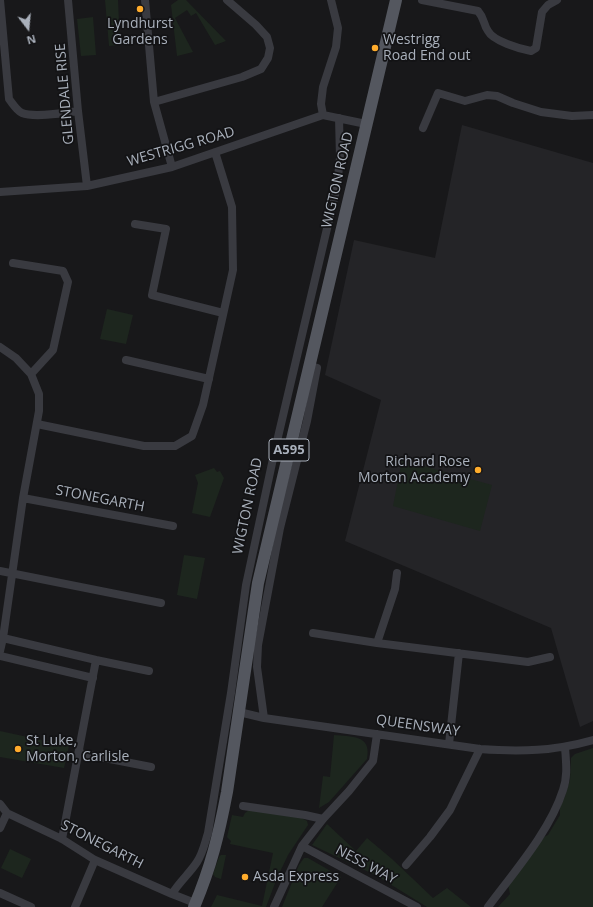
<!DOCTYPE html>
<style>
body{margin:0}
#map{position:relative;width:593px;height:907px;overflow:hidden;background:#18181a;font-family:"Open Sans",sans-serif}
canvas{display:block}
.north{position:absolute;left:8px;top:8px;width:40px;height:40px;-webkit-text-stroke:3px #131315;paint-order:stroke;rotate:164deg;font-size:11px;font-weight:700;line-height:16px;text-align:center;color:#a9b0bb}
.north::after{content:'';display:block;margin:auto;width:14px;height:18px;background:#a9b0bb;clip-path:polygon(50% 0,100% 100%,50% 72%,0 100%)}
</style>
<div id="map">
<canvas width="593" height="907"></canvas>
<div class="north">N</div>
</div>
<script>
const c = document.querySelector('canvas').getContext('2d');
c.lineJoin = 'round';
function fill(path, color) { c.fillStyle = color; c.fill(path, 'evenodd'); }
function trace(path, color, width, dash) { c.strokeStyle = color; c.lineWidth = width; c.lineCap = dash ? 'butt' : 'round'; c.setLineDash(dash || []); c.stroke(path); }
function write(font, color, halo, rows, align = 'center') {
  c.font = font + ' "Open Sans",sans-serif'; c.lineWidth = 3.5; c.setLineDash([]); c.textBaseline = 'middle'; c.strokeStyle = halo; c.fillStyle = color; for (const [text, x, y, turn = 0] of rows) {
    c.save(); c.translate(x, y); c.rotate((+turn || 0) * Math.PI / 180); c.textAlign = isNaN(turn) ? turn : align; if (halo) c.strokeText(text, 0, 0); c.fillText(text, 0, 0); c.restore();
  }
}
const built = new Path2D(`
 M 462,125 L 593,163 L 593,721 L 580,727 L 551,628 L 345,541 L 381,400 L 325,375 L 354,240 L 435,258 Z`);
const green = new Path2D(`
 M 105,0 L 118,0 L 120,45 L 109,46 Z
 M 178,0 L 186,0 L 226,41 L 215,45 L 196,13 L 191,16 L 187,10 L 175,18 L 193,52 L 177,56 L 171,5 Z
 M 93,17 L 96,55 L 81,56 L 77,19 Z
 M 107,309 L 133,315 L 126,344 L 100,339 Z
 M 402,460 L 492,485 L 480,531 L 393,506 Z
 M 214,468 L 217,472 L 220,471 L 224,478 L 210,517 L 192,513 L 198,483 L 195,475 Z
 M 184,555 L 205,558 L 197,599 L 177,595 Z
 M 0,731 L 69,746 L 64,768 L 0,757 Z
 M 334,735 C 351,737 372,734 367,759 L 329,802 L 319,808 L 323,776 L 330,777 Z
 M 593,748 L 593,907 L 498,907 L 510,894 L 508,885 L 544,837 L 548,835 L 560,815 L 560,807 L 565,796 L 570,780 L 571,758 L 575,754 Z
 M 249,810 L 300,817 L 307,821 L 308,825 L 288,855 L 277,878 L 266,907 L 211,907 L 217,895 L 262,906 L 273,853 L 230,844 L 231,841 L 227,837 L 232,815 L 243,817 L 245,813 Z
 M 327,824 L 356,851 L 367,838 L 392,859 L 433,898 L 447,888 L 471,907 L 427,907 L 377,876 L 312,845 Z
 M 10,849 L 31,859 L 22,878 L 1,868 Z
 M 221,855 L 226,855 L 221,879 L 215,877 L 213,874 L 219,857 Z
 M 304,858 L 308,858 L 341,877 L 322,907 L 282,907 L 299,865 Z`);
const minor = new Path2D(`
 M 0,0 L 9,99 C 13,104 16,110 22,113 C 34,118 64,113 78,111
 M 68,0 L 78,111 L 87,186
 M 145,0 L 154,102 L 172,167
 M 422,0 L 478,11 C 485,19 483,24 488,31 C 493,41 520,49 531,51 L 536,48 L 542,12 L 548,5 L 557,0
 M 154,102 L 242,77 L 261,69 L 268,58 L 270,48 L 267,37 L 256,25 L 227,0
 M 323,115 L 321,104 L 323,87 L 336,47 L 338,28 L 331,0
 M 423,128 L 438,93 L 465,101 L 487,95 L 497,96 L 513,103 L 541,112 L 572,116 L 593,115
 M 0,192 L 87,186 L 172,167 L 323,115 L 366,124
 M 135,224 L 166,229 L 152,295 L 223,313
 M 13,263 L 63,271 L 68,282 L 53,350 L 31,374
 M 0,347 L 16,358 L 31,374 L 39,394 L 39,411 L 23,498 L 3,638 L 0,651
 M 126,360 L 209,379
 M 37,424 L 144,446 L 175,446 L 192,436 L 203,405 L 233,270 L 232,207 L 215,152
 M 23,498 L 173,526
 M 0,571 L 161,603
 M 313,633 L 377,643 L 528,662 L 550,657
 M 3,638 L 96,660 L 149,671
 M 377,643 L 395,589 L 397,573
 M 0,656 L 93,678
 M 239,712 L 264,718 L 480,749 C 521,752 554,751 593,740
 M 264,718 L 257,667 L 258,645 L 280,528 L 307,421 L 317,368 L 309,366
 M 449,744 L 459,653
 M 79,753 L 151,767
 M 0,804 L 7,813 L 62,839 L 95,860 L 172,894 L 195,903
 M 243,806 L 305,815 L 323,819
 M 0,828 L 7,813
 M 62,839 L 96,660
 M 302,846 L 417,907
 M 406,865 L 430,837 L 450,810 L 480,749
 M 0,893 L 31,907
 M 172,894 C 179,882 190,873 197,862 C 203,853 205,842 208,833 L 231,693 L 246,585 L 274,454 L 337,186 L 340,158 L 339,118
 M 75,907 L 95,860
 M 274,907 L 302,846 L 323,819 L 349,791 L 373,761 L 377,734
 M 488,907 C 514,872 550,831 563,790 C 568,776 566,762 565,747`);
const primary = new Path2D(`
 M 194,907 C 211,867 219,834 227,792 L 258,583 L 396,0`);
const markers = [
 [140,9,4,"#ffac2c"],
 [375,48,4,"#ffac2c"],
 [478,470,4,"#ffac2c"],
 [18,749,4,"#ffac2c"],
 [245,877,4,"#ffac2c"]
];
const shields = [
 [289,450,40]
];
const shieldNames = [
 ["A595",289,450]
];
const poiNames = [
 ["Lyndhurst",140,24,"center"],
 ["Gardens",140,40,"center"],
 ["Westrigg",383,40],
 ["Road End out",383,56],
 ["Richard Rose",470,462,"right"],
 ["Morton Academy",470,478,"right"],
 ["St Luke,",26,741],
 ["Morton, Carlisle",26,757],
 ["Asda Express",253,877]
];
const streetNames = [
 ["GLENDALE RISE",65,94,-95],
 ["WESTRIGG ROAD",181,147,-16],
 ["WIGTON ROAD",338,180,-77],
 ["STONEGARTH",100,499,11],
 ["WIGTON ROAD",248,506,-78],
 ["QUEENSWAY",418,726,8],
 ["STONEGARTH",102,845,27],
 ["NESS WAY",366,865,28]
];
fill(built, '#242427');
fill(green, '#1d261e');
trace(minor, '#393a40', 8);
trace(primary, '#54575f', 12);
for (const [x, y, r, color] of markers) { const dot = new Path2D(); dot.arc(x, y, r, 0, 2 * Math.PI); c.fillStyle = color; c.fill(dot); trace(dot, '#131315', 1.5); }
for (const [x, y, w] of shields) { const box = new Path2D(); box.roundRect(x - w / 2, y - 11, w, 22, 3); c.fillStyle = '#131315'; c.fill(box); trace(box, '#a9b0bb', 1); }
write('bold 13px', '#a9b0bb', null, shieldNames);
write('14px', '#a9b0bb', '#131315', poiNames, 'left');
write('14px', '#a9b0bb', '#131315', streetNames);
</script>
